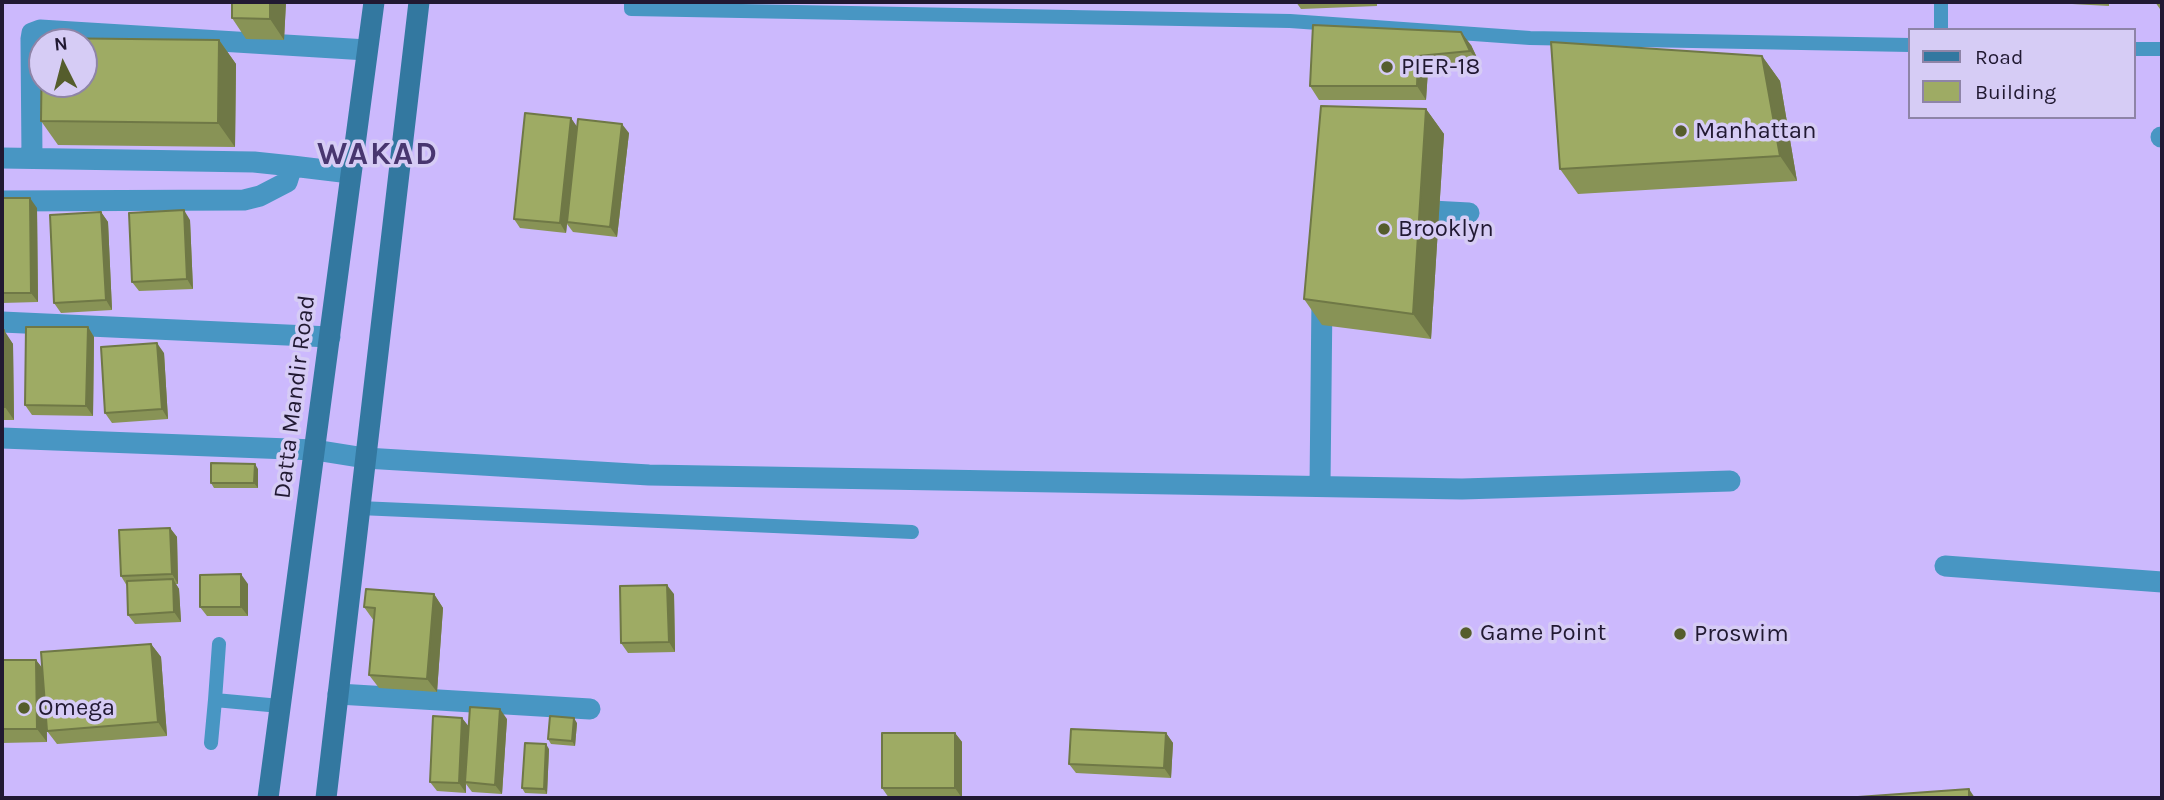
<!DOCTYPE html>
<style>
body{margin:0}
#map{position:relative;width:2164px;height:800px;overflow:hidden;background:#ccb9fd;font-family:Karla,sans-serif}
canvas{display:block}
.frame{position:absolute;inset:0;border:4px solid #211932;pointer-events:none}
.legend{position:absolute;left:1908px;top:28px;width:228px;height:91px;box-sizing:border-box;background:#d6ccf5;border:2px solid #8e84a7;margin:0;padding:9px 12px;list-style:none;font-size:21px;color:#211932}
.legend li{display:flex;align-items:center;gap:14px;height:35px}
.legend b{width:35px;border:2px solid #8e84a7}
.north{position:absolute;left:28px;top:28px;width:70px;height:70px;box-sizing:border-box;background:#d6ccf5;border:2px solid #8e84a7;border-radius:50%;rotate:354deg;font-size:19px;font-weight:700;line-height:28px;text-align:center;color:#211932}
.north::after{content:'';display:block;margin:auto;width:24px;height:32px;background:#555d2c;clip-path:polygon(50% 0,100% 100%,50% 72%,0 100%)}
</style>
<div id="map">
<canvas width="2164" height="800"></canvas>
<div class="frame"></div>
<ul class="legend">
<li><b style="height:9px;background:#3378a0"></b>Road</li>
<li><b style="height:19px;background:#9eab64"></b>Building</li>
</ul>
<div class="north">N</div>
</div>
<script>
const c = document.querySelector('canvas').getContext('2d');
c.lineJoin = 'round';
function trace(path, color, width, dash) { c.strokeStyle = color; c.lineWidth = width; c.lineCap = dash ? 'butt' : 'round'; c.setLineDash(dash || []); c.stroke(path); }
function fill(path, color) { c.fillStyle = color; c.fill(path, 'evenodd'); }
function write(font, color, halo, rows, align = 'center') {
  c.font = font + ' Karla,sans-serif'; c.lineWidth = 7; c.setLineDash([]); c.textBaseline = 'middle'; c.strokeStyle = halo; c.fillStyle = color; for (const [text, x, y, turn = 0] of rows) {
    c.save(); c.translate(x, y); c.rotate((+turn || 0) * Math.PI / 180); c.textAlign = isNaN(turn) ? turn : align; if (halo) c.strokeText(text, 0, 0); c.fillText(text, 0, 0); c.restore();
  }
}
const lane = new Path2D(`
 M 631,2 L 631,9 L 1290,21 L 1530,38 L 1910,45
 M 1941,2 L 1941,30
 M 2134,49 L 2162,49
 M 359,508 L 912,532
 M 219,644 L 215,700 L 280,706
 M 211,743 L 215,700`);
const street = new Path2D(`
 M 2161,137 L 2162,137
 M 2,158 L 254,162 L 292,166
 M 32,158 L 31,39 L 32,33 L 40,30 L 367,50
 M 2,201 L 244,200 L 260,196 L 287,182 L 292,166 L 350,173
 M 1413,210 L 1469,213
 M 2,322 L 330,337
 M 2,438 L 315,450 L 365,458 L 649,475 L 1462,489 L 1730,481
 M 1320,486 L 1322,296
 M 1945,566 L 2162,582
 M 338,694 L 590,709`);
const secondary = new Path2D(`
 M 268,798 L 374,2
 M 326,798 L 419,2`);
const wall = new Path2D(`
 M 232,2 L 286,2 L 284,40 L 246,39 L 232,18 Z
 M 1296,2 L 1377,2 L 1377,6 L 1301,9 Z
 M 1532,2 L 1862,2 L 1862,4 Z
 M 2035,2 L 2109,2 L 2109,6 Z
 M 2155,2 L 2162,2 L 2162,9 L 2160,9 Z
 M 1313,25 L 1471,45 L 1480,64 L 1428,70 L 1426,100 L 1319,100 L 1310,86 Z
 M 219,40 L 236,64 L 235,147 L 58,145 L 41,121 Z
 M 1762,56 L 1780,81 L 1797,181 L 1578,194 L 1560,169 Z
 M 1426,109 L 1444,134 L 1431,339 L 1322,325 L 1304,299 Z
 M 571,118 L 577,128 L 629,133 L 617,237 L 573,232 L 567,224 L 566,233 L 520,228 L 514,219 Z
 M 2,198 L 37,208 L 38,302 L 2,303 Z
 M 101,212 L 108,222 L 112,310 L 61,313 L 54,303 Z
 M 190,220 L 193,289 L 139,291 L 132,282 Z
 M 88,327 L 94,337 L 93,416 L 32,415 L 25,405 Z
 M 2,330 L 13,344 L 14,420 L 2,420 Z
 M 164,353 L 168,419 L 112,423 L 105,413 Z
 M 258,469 L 258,488 L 214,488 L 211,483 Z
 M 170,528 L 177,537 L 178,584 L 176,584 L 179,589 L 181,622 L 135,624 L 128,615 L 127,586 L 121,576 Z
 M 248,584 L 248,616 L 207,616 L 200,607 Z
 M 434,594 L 443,608 L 437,692 L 379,688 L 369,675 L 374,621 L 364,607 Z
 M 674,594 L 675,652 L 628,653 L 621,643 Z
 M 151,644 L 161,657 L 167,736 L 57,744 L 47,731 L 46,716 L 47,742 L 2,743 L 2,660 L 36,660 L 43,669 Z
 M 462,718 L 469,727 L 507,719 L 502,794 L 472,792 L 466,784 L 466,793 L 437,791 L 430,782 Z
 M 577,723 L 575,746 L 551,744 L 548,739 Z
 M 955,733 L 962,742 L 962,798 L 889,798 L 882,788 Z
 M 1166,733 L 1173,743 L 1171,778 L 1076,773 L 1069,764 Z
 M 549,749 L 547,794 L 525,793 L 522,788 Z`);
const shadedWall = new Path2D(`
 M 270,2 L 286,2 L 284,40 L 270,19 Z
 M 1461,32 L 1471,45 L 1480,64 L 1470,51 Z
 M 219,40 L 236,64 L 235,147 L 218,123 Z
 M 1418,56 L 1428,70 L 1426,100 L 1417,86 Z
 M 1762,56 L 1780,81 L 1797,181 L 1780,156 Z
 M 1426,109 L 1444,134 L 1431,339 L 1413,314 Z
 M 571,118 L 578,128 L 566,233 L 560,223 Z
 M 622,124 L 629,133 L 617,237 L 610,227 Z
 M 30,198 L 37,208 L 38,302 L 31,293 Z
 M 184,210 L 190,220 L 193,289 L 187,279 Z
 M 101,212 L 108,222 L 112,310 L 106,300 Z
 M 88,327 L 94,337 L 93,416 L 86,406 Z
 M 4,330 L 13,344 L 14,420 L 5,407 Z
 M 157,343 L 164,353 L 168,419 L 162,409 Z
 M 255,464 L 258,469 L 258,488 L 254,483 Z
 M 170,528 L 177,537 L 178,584 L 172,574 Z
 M 241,574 L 248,584 L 248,616 L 241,607 Z
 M 173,579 L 179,589 L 181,622 L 174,612 Z
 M 667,585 L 674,594 L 675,652 L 669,642 Z
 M 434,594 L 443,608 L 437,692 L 427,679 Z
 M 151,644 L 161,657 L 167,736 L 158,722 Z
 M 36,660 L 46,673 L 47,742 L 37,729 Z
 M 500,709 L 507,719 L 502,794 L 495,785 Z
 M 462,718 L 469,727 L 465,782 L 466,784 L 466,793 L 459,783 Z
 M 574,718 L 577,723 L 575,746 L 572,741 Z
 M 955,733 L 962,742 L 962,798 L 955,788 Z
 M 1166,733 L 1173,743 L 1171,778 L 1164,768 Z
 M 546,744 L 549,749 L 547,794 L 544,789 Z
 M 1969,789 L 1975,798 L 1969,798 Z`);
const building = new Path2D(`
 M 232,2 L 270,2 L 270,19 L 232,18 Z
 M 1313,25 L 1461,32 L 1470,51 L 1418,56 L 1417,86 L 1310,86 Z
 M 42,38 L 219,40 L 218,123 L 41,121 ZM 42,42 L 84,42 L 84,84 L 42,84 Z
 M 1551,42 L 1762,56 L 1780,156 L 1560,169 Z
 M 1321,106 L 1426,109 L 1413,314 L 1304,299 Z
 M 525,113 L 571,118 L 560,223 L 514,219 Z
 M 578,119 L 622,124 L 610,227 L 567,222 Z
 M 2,198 L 30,198 L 31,293 L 2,293 Z
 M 184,210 L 187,279 L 132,282 L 129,213 Z
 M 101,212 L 106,300 L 54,303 L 50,215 Z
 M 26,327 L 88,327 L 86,406 L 25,405 Z
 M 2,330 L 4,330 L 5,407 L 2,407 Z
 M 157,343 L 162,409 L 105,413 L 101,347 Z
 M 211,463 L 255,464 L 254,483 L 211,483 Z
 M 170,528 L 172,574 L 121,576 L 119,530 Z
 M 241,574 L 241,607 L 200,607 L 200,575 Z
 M 173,579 L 174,612 L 128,615 L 127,581 Z
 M 667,585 L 669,642 L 621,643 L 620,586 Z
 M 366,589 L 434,594 L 427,679 L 369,675 L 375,608 L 364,607 Z
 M 151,644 L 158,722 L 47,731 L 41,652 Z
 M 2,660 L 36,660 L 37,729 L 2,729 Z
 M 470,707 L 500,709 L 495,785 L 465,782 Z
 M 433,716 L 462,718 L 459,783 L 430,782 Z
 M 550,716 L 574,718 L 572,741 L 548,739 Z
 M 1071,729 L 1166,733 L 1164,768 L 1069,764 Z
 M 882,733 L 955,733 L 955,788 L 882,788 Z
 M 525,743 L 546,744 L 544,789 L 522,788 Z
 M 1969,789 L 1969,798 L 1844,798 Z`);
const markers = [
 [1387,67,7,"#555d2c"],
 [1681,131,7,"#555d2c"],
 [1384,229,7,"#555d2c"],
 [1466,633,7,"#555d2c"],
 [1680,634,7,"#555d2c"],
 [24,708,7,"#555d2c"]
];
const poiNames = [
 ["PIER-18",1401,67],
 ["Manhattan",1695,131],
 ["Brooklyn",1398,229],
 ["Game Point",1480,633],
 ["Proswim",1694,634],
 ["Omega",38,708]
];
const streetNames = [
 ["Datta Mandir Road",295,397,-83]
];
const districtNames = [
 ["WAKAD",378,155]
];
trace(lane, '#4896c3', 14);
trace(street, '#4896c3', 21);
trace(secondary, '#3378a0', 21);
fill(wall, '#889356');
fill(shadedWall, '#6f7846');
fill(building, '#9eab64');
trace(building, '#6f7846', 2);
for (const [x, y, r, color] of markers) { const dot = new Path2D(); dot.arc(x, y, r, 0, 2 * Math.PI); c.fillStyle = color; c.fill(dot); trace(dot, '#d6ccf5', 2.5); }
write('24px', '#211932', '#d6ccf5', poiNames, 'left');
write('24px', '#211932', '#d6ccf5', streetNames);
c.letterSpacing = '2px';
write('bold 32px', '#48366f', '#d6ccf5', districtNames);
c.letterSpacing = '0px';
</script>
